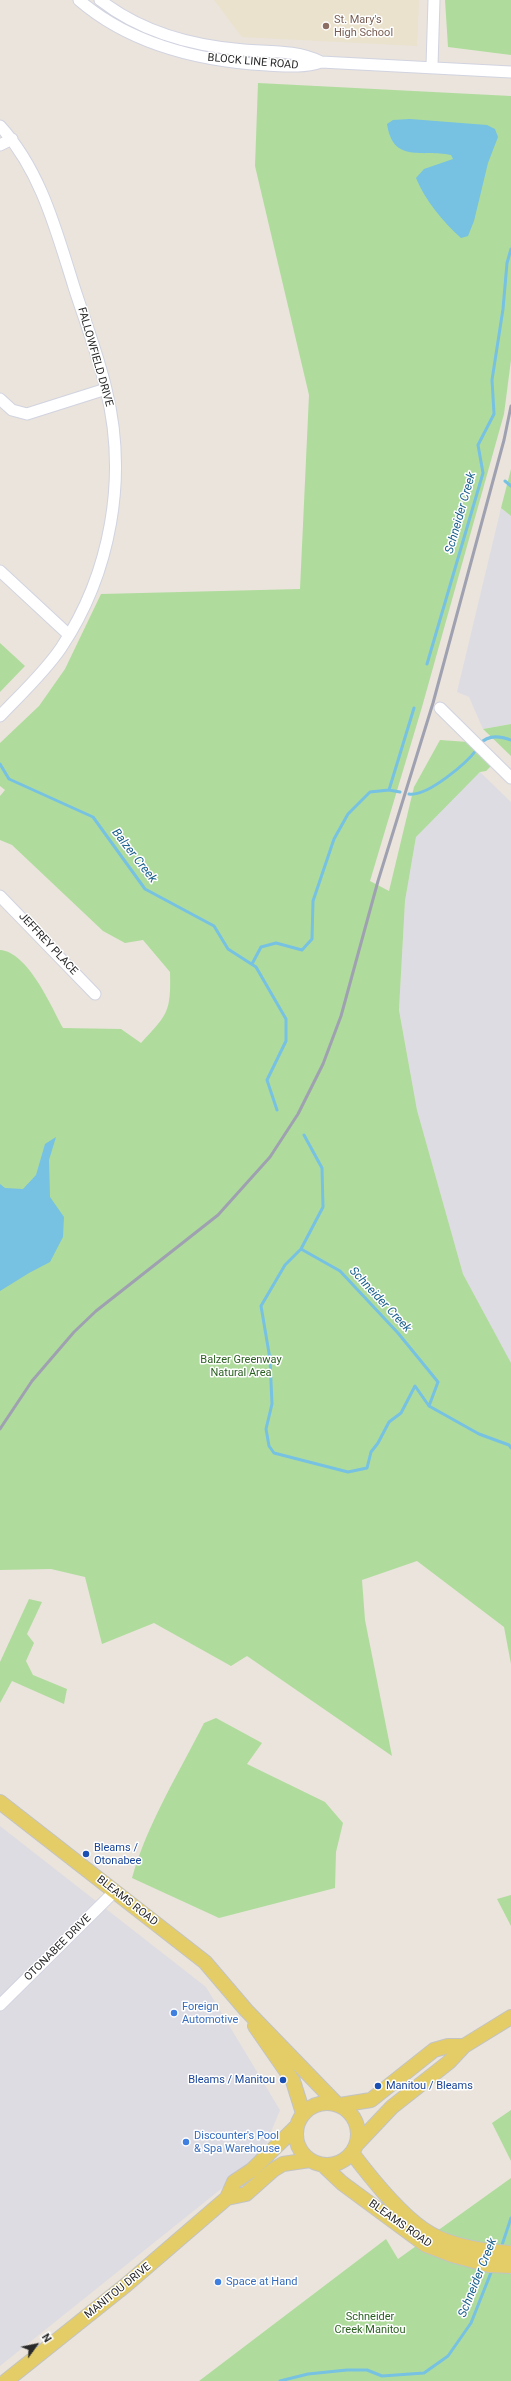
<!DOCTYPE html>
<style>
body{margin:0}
#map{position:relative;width:511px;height:2381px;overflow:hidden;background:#eae4dc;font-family:Roboto,sans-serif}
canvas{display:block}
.north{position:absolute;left:16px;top:2325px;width:40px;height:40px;-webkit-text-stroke:3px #fff;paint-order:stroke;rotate:57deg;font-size:11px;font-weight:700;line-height:16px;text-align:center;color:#292929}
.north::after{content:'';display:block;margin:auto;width:14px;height:18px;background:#292929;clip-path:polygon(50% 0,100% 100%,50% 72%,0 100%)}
</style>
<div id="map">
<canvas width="511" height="2381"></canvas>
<div class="north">N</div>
</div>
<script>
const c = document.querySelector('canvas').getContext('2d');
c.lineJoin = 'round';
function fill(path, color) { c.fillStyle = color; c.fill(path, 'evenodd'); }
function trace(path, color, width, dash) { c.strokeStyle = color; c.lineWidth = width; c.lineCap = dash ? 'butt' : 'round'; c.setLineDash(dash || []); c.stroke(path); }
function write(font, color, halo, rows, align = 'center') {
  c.font = font + ' Roboto,sans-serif'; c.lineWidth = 3; c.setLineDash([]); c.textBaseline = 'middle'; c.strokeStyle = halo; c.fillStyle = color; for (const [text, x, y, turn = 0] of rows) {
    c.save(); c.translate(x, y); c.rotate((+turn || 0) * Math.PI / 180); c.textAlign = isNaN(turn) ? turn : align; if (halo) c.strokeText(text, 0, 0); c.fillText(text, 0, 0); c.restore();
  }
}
const industrial = new Path2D(`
 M 501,508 L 511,516 L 511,724 L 483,729 L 469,697 L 457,692 Z
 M 480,772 L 511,802 L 511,1364 L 463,1274 L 417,1110 L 399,1009 L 405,901 L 416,837 L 431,819 Z
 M 0,1826 L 206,1987 L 280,2110 L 261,2157 L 0,2366 Z`);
const education = new Path2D(`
 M 214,0 L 419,0 L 417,46 L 242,37 Z`);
const green = new Path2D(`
 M 445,0 L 511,0 L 511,55 L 448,47 Z
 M 258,83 L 511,96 L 511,360 L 504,414 L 422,707 L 370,881 L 389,891 L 414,787 L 440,740 L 468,742 L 493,764 L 486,771 L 480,772 L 416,837 L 405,901 L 399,1010 L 417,1110 L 463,1274 L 511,1363 L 511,1664 L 504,1627 L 417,1561 L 362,1580 L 365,1620 L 392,1756 L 247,1656 L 231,1666 L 154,1623 L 102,1644 L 85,1577 L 51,1569 L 0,1570 L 0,950 C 28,952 51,1006 63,1028 L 121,1029 L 141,1043 C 168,1014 171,1012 170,972 L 143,940 L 125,943 L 103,931 L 12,845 L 0,840 L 0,796 L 5,790 L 0,786 L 0,743 L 39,706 L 65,669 L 101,594 L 300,589 L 309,395 L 255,166 Z
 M 511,469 L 511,516 L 501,508 Z
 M 0,643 L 25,666 L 0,692 Z
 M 511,724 L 511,756 L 483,729 Z
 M 29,1599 L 42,1602 L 27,1634 L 34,1643 L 26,1661 L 33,1675 L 67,1689 L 64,1704 L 12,1681 L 0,1703 L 0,1662 Z
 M 216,1718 L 262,1743 L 247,1764 L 325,1802 L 343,1823 L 336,1852 L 335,1888 L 219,1918 L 132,1878 C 147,1824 179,1773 204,1723 Z
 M 511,1895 L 511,1926 L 497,1899 Z
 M 511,2110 L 511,2161 L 492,2123 Z
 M 511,2178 L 511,2381 L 199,2381 L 386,2239 L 398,2259 Z`);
const water = new Path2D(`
 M 410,119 L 487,125 L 495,129 L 498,137 L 488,163 L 474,221 L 468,236 L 461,238 C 443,222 425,200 416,178 L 424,169 L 453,159 L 451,155 C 422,149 393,164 387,124 L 393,120 Z
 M 56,1137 L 49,1160 L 50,1197 L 64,1217 L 63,1237 L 50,1262 L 29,1273 L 0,1291 L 0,1184 L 5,1188 L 23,1189 L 36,1175 L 45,1144 Z`);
const stream = new Path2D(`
 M 505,481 L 511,486
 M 427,664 L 483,473 L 478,445 L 494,414 L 492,380 L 503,309 L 507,263 L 511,249
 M 480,744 C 488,734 500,736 511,740
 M 0,764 L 9,779 L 93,817 L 145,889 L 214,926 L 228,949 L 256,967 L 286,1019 L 286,1041 L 267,1080 L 277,1110
 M 389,790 L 414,708
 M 409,794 C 427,797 467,763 477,749
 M 252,964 L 261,947 L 276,943 L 302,950 L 312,939 L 313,901 L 334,839 L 348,814 L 370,792 L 389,790 L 400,792
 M 304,1135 L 322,1168 L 323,1207 L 301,1249 L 285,1265 L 261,1306 L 270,1359 L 272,1404 L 266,1429 L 269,1446 L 274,1453 L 348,1472 L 367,1468 L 371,1452 L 378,1443 L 389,1422 L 401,1413 L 415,1386 L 429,1406 L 479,1434 L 509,1445 L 511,1448
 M 301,1249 L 340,1271 L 398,1333 L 438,1382 L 429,1406
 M 501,2248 L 511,2218
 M 280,2381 L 308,2374 L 347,2370 L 367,2370 L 382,2376 L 424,2373 L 448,2356 L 471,2323 L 492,2270`);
const minor = new Path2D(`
 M 79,0 C 131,45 199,61 267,65 C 286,66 303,68 321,62 L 511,72
 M 100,0 C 141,32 192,46 244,50 C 270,52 297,50 321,62
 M 432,66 L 434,0
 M 0,126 C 41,171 56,230 74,287 C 85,321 98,355 106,389 C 128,477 111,573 61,648 C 44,673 20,695 0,716
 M 0,145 L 12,139
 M 0,399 L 12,410 L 27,414 L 106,389
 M 0,571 L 69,635
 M 440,708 L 511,778
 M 0,896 L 95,994
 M 0,2005 L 115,1891`);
const major = new Path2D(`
 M 0,1802 L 205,1962 L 246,2010 L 337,2104
 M 255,2026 L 293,2081 L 303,2113
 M296 2134a31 31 0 1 1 62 0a31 31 0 1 1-62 0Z
 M 340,2105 L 371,2100 L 434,2050 L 448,2046 L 464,2046
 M 357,2144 L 392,2107 L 449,2062 L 464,2046 L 511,2017
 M 352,2153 C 371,2178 397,2211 423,2229 C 447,2246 482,2251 511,2253
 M 323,2165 L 342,2183 L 426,2245 L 452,2255 L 489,2265 L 511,2266
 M 227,2198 L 246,2194 L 273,2170 L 283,2164 L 310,2160
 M 6,2381 L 126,2285 L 227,2198 L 234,2182 L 252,2170 L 297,2126`);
const rail = new Path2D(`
 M 0,1429 L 32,1381 L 74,1332 L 96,1311 L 218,1215 L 270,1157 L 298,1114 L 323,1064 L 341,1016 L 378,881 L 433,703 L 504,440 L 511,406`);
const markers = [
 [326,26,4,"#8d6e63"],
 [86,1854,4,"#1a4fb4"],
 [174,2013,4,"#3f7fe0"],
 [283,2080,4,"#1a4fb4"],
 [378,2086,4,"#1a4fb4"],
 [186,2142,4,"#3f7fe0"],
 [218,2282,4,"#3f7fe0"]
];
const educationNames = [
 ["St. Mary's",334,20],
 ["High School",334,33]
];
const streetNames = [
 ["BLOCK LINE ROAD",253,62,5],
 ["FALLOWFIELD DRIVE",95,357,74],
 ["JEFFREY PLACE",48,944,47],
 ["BLEAMS ROAD",127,1901,38],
 ["OTONABEE DRIVE",58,1948,-45],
 ["BLEAMS ROAD",400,2224,35],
 ["MANITOU DRIVE",118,2291,-39]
];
const parkNames = [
 ["Balzer Greenway",241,1360],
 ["Natural Area",241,1373],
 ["Schneider",370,2317],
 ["Creek Manitou",370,2330]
];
const transitNames = [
 ["Bleams /",94,1848],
 ["Otonabee",94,1861],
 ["Bleams / Manitou",275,2080,"right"],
 ["Manitou / Bleams",386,2086]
];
const shopNames = [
 ["Foreign",182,2007],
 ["Automotive",182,2020],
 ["Discounter's Pool",194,2136],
 ["& Spa Warehouse",194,2149],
 ["Space at Hand",226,2282]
];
const waterNames = [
 ["Schneider Creek",461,513,-74],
 ["Balzer Creek",134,856,52],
 ["Schneider Creek",380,1300,47],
 ["Schneider Creek",478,2278,-68]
];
fill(industrial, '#dedce3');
fill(education, '#eae2cc');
fill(green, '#afdc9c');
fill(water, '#77c1e3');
trace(stream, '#77c1e3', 3);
trace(minor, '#d1d3e0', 13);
trace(major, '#c3c3c3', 16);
trace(minor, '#fff', 11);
trace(major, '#e4cd67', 14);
trace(rail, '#9fa1b1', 3);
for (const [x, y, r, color] of markers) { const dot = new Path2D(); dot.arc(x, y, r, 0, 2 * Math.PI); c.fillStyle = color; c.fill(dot); trace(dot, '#fff', 1.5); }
write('11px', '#785e54', '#fff', educationNames, 'left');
write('11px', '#292929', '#fff', streetNames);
write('11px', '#2a5f20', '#fff', parkNames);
write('11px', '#164399', '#fff', transitNames, 'left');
write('11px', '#366cbe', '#fff', shopNames, 'left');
write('italic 12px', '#195f8c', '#fff', waterNames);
</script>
